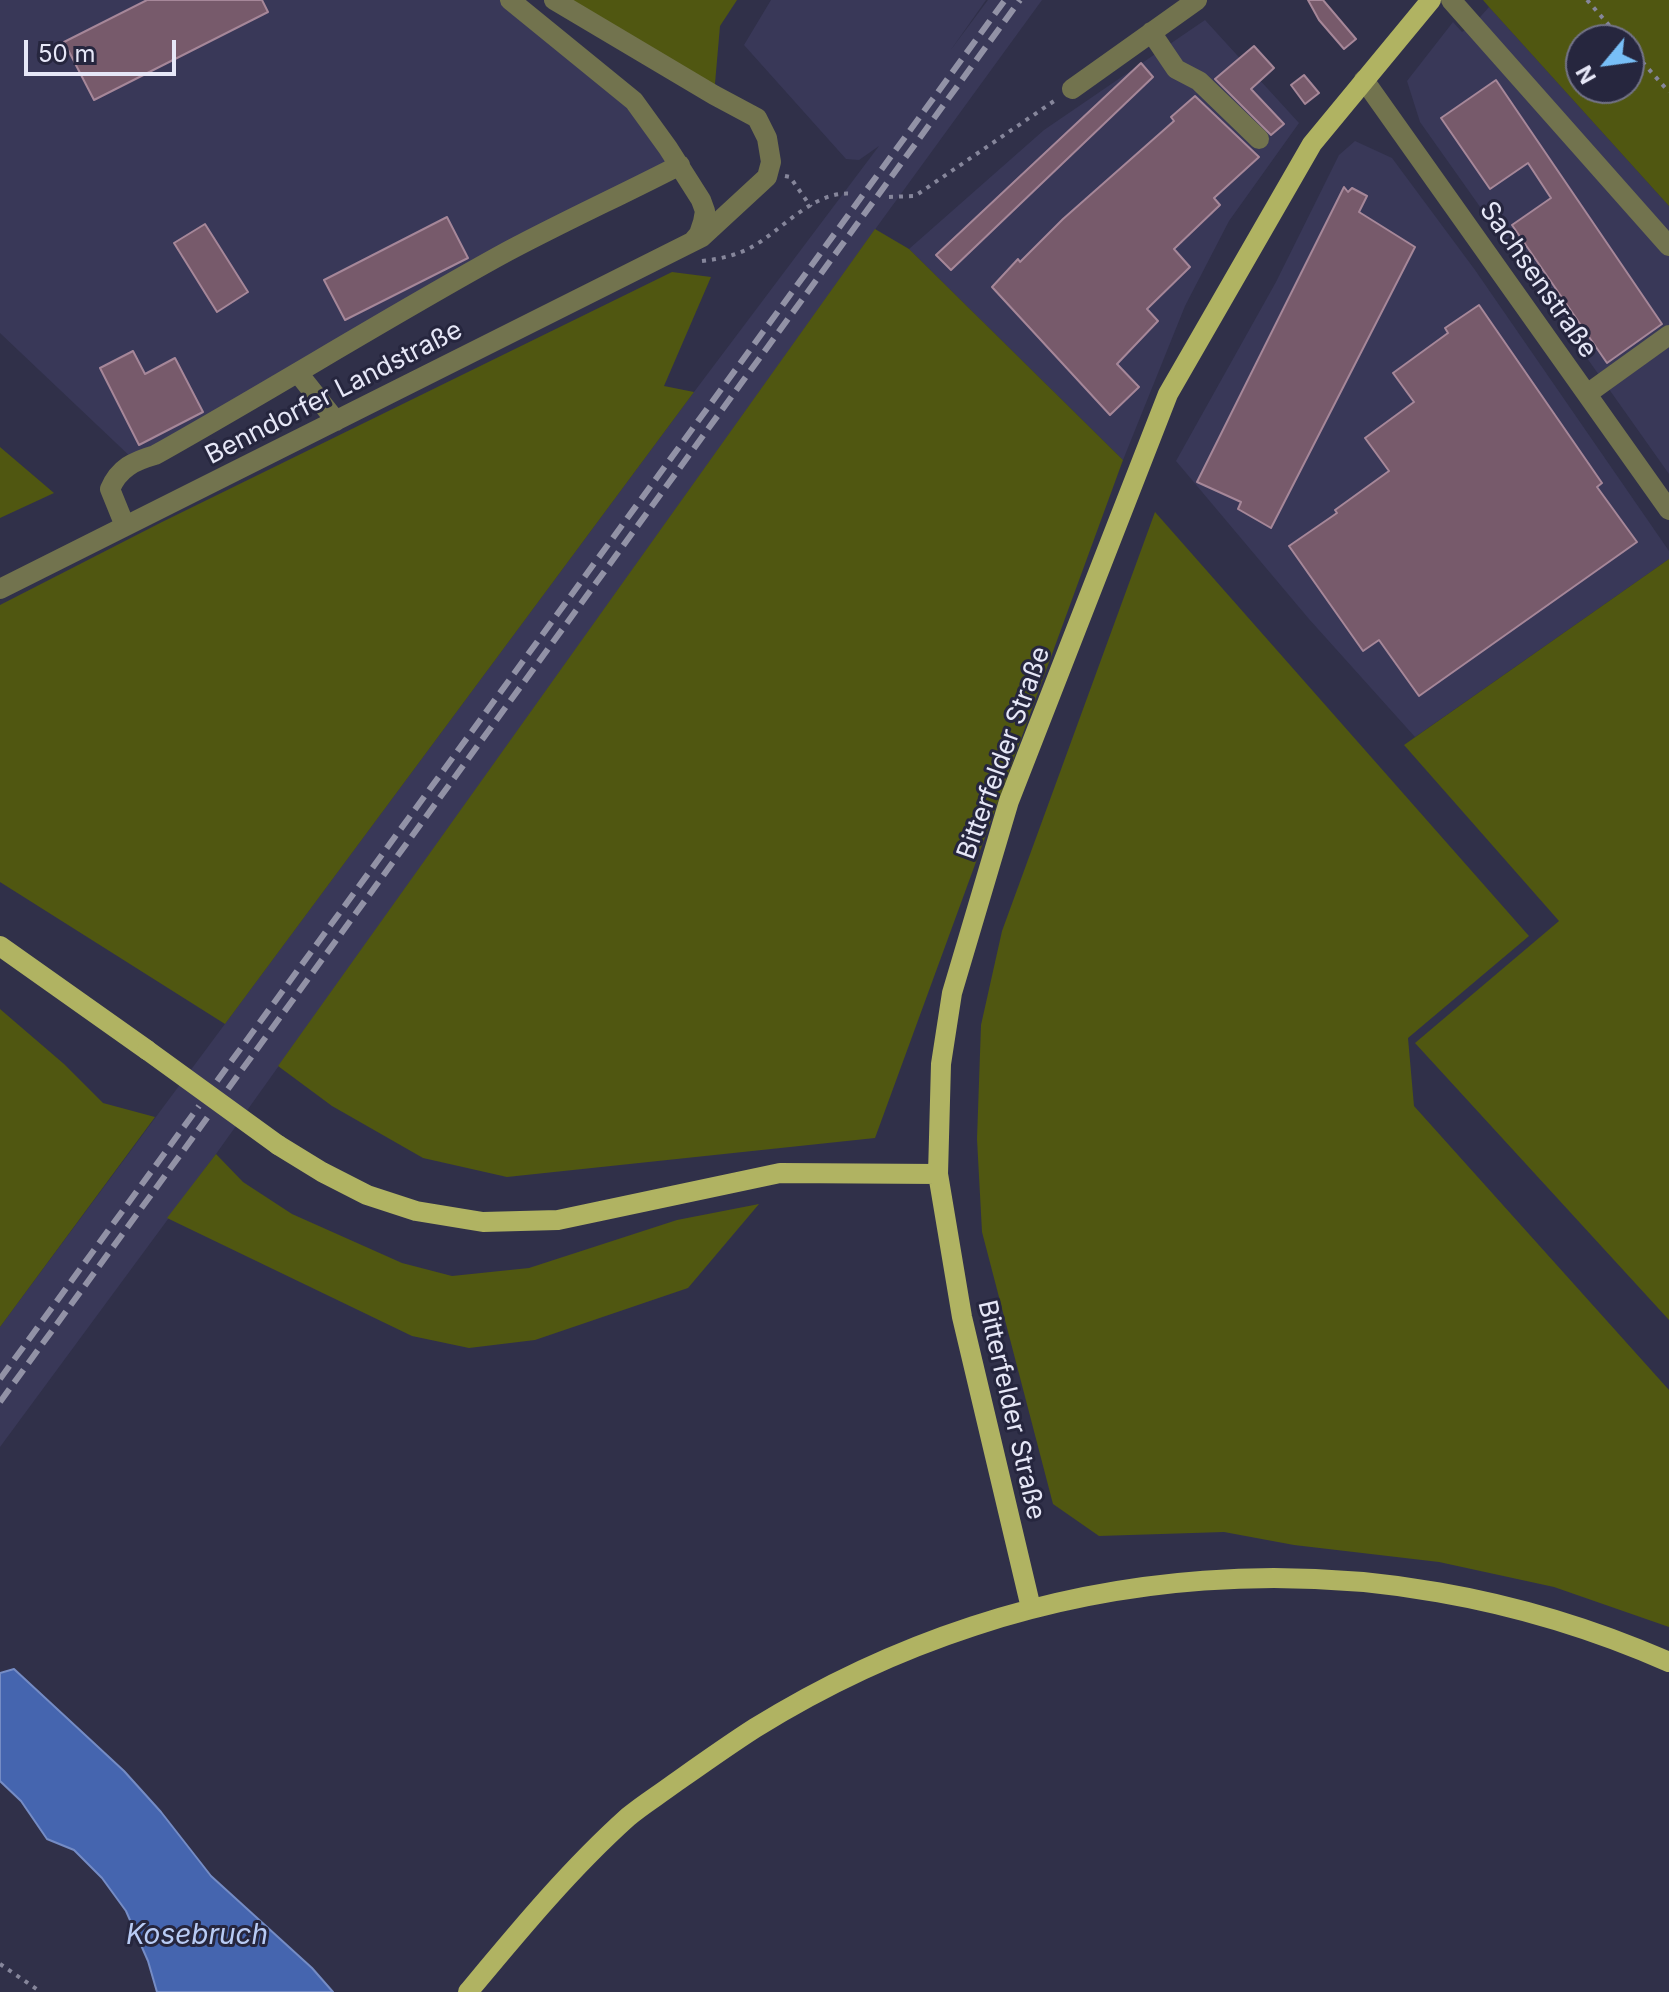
<!DOCTYPE html>
<meta charset="utf-8">
<style>
body{margin:0}
#map{position:relative;width:1669px;height:1992px;overflow:hidden;background:#303049;font-family:Inter,sans-serif}
canvas{display:block}
.north{position:absolute;left:1565px;top:24px;width:80px;height:80px;box-sizing:border-box;background:#26263e;border:2px solid #737388;border-radius:50%;rotate:241deg;font-size:22px;font-weight:700;line-height:32px;text-align:center;color:#e6e7f7}
.north::after{content:'';display:block;margin:auto;width:28px;height:36px;background:#78bff7;clip-path:polygon(50% 0,100% 100%,50% 72%,0 100%)}
.scale{position:absolute;left:24px;top:40px;width:152px;height:36px;box-sizing:border-box;border:4px solid #e6e7f7;border-top:0;padding-left:10px;font-size:24px;line-height:28px;white-space:nowrap;color:#e6e7f7;-webkit-text-stroke:6px #26263e;paint-order:stroke}
</style>
<div id="map">
<canvas width="1669" height="1992"></canvas>
<div class="north">N</div>
<div class="scale">50 m</div>
</div>
<script>
const c = document.querySelector('canvas').getContext('2d');
c.lineJoin = 'round';
function fill(path, color) { c.fillStyle = color; c.fill(path, 'evenodd'); }
function trace(path, color, width, dash) { c.strokeStyle = color; c.lineWidth = width; c.lineCap = dash ? 'butt' : 'round'; c.setLineDash(dash || []); c.stroke(path); }
function write(font, color, halo, rows, align = 'center') {
  c.font = font + ' Inter,sans-serif'; c.lineWidth = 6; c.setLineDash([]); c.textBaseline = 'middle'; c.strokeStyle = halo; c.fillStyle = color; for (const [text, x, y, turn = 0] of rows) {
    c.save(); c.translate(x, y); c.rotate((+turn || 0) * Math.PI / 180); c.textAlign = isNaN(turn) ? turn : align; if (halo) c.strokeText(text, 0, 0); c.fillText(text, 0, 0); c.restore();
  }
}
const built = new Path2D(`
 M 0,0 L 510,0 L 634,101 L 680,165 L 135,461 L 0,333 Z
 M 771,0 L 986,0 L 950,51 L 988,0 L 1042,0 L 879,224 L 216,1154 L 0,1447 L 0,1327 L 694,392 L 879,146 L 859,160 L 846,159 L 744,45 Z
 M 1489,7 L 1669,206 L 1669,474 L 1420,122 L 1407,81 L 1453,22 L 1462,32 L 1473,25 Z
 M 1205,20 L 1299,123 L 1229,221 L 1185,306 L 1123,460 L 909,249 L 1044,130 Z
 M 1355,141 L 1392,158 L 1475,270 L 1669,551 L 1669,559 L 1415,737 L 1309,619 L 1176,461 L 1276,282 L 1339,155 Z`);
const green = new Path2D(`
 M 554,0 L 737,0 L 720,26 L 714,95 Z
 M 1483,0 L 1669,0 L 1669,206 L 1489,7 ZM 1581,40 L 1629,40 L 1629,88 L 1581,88 Z
 M 875,229 L 909,249 L 1123,460 L 875,1138 L 507,1177 L 423,1158 L 332,1106 L 278,1066 Z
 M 672,272 L 711,277 L 664,386 L 694,392 L 225,1024 L 0,882 L 0,605 L 162,522 Z
 M 0,447 L 54,493 L 0,518 Z
 M 1155,512 L 1529,936 L 1408,1038 L 1414,1106 L 1669,1390 L 1669,1627 L 1554,1587 L 1439,1562 L 1294,1545 L 1224,1532 L 1099,1536 L 1053,1504 L 982,1232 L 977,1139 L 981,1025 L 1002,931 Z
 M 1669,559 L 1669,1320 L 1415,1043 L 1559,921 L 1404,745 Z
 M 0,1009 L 64,1064 L 103,1103 L 155,1117 L 0,1327 Z
 M 216,1154 L 243,1182 L 292,1214 L 402,1263 L 452,1276 L 529,1268 L 677,1220 L 759,1204 L 688,1288 L 535,1340 L 469,1348 L 412,1336 L 167,1218 Z`);
const water = new Path2D(`
 M 14,1669 L 124,1771 L 161,1812 L 211,1876 L 312,1968 L 333,1992 L 157,1992 L 148,1961 L 126,1911 L 102,1878 L 74,1850 L 47,1839 L 21,1801 L 0,1781 L 0,1673 Z`);
const building = new Path2D(`
 M 147,0 L 262,0 L 268,12 L 94,100 L 64,42 Z
 M 1308,0 L 1323,0 L 1356,39 L 1344,49 L 1319,20 Z
 M 1254,46 L 1274,68 L 1251,89 L 1284,124 L 1271,135 L 1215,79 Z
 M 1141,63 L 1153,77 L 951,270 L 936,255 Z
 M 1304,75 L 1319,93 L 1305,104 L 1291,85 Z
 M 1496,80 L 1662,324 L 1607,363 L 1512,225 L 1551,198 L 1528,163 L 1490,189 L 1441,118 Z
 M 1195,96 L 1259,157 L 1214,198 L 1220,205 L 1174,249 L 1190,267 L 1147,309 L 1158,321 L 1117,364 L 1139,387 L 1110,415 L 992,287 L 1018,259 L 1020,262 L 1063,219 L 1174,121 L 1171,117 Z
 M 1344,187 L 1348,192 L 1352,188 L 1367,196 L 1359,212 L 1415,247 L 1271,528 L 1238,509 L 1241,502 L 1197,482 Z
 M 447,217 L 468,258 L 345,320 L 324,280 Z
 M 205,224 L 248,292 L 217,312 L 174,243 Z
 M 1479,305 L 1602,483 L 1597,487 L 1637,542 L 1419,696 L 1379,640 L 1363,651 L 1289,546 L 1337,513 L 1335,510 L 1389,471 L 1365,438 L 1414,402 L 1393,373 L 1448,333 L 1445,328 Z
 M 133,351 L 145,374 L 175,358 L 203,412 L 139,445 L 100,368 Z`);
const path = new Path2D(`
 M 1587,0 L 1622,40
 M 1629,47 L 1669,92
 M 785,176 L 790,177 L 811,207
 M 889,197 L 915,196 L 1057,99
 M 702,261 C 719,259 734,256 750,248 C 782,231 814,189 853,194
 M 0,1964 L 41,1992`);
const minor = new Path2D(`
 M 510,0 L 634,101 L 668,148 L 701,200 L 705,211 L 703,222 L 699,234 L 693,241
 M 1451,0 L 1669,246
 M 1151,32 L 1176,69 L 1199,81 L 1259,139
 M 1364,80 L 1669,510
 M 1072,89 L 1197,0
 M 298,373 L 336,421
 M 1587,394 L 1669,335
 M 125,526 L 110,489 C 119,468 134,461 155,455 C 271,390 383,320 499,256 C 558,224 620,196 680,165
 M 0,589 L 702,237 L 767,177 L 771,162 L 767,138 L 757,118 L 714,95 L 554,0`);
const major = new Path2D(`
 M 0,946 L 147,1050
 M 278,1145 L 322,1172 L 367,1195 L 416,1211 L 483,1222 L 558,1220 L 780,1173 L 938,1174
 M 1031,1608 L 962,1317 L 938,1174 L 941,1064 L 952,993 L 1009,801 L 1168,394 L 1312,144 L 1431,0
 M 468,1992 C 518,1932 569,1870 628,1817 C 641,1806 657,1796 672,1785 C 699,1766 727,1746 755,1728 C 1033,1555 1369,1530 1669,1662`);
const rail = new Path2D(`
 M 217,1081 L 1005,0
 M 228,1089 L 1020,0
 M 0,1379 L 199,1106
 M 0,1402 L 210,1114`);
const majorBridge = new Path2D(`
 M 147,1050 L 278,1145`);
const streetNames = [
 ["Sachsenstraße",1538,280,55],
 ["Benndorfer Landstraße",334,393,-27],
 ["Bitterfelder Straße",1004,753,-70],
 ["Bitterfelder Straße",1011,1410,77]
];
const waterNames = [
 ["Kosebruch",197,1936]
];
fill(built, '#393858');
fill(green, '#505711');
fill(water, '#4565af');
trace(water, '#758cc5', 2);
fill(building, '#775a6b');
trace(building, '#a68799', 2);
trace(path, '#86869b', 4, [4, 6]);
trace(minor, '#72734e', 20);
trace(major, '#b0b362', 20);
trace(rail, '#9292a6', 6, [16, 8]);
trace(majorBridge, '#b0b362', 20);
write('26px', '#e6e7f7', '#26263e', streetNames);
write('italic 28px', '#b8cbf4', '#26263e', waterNames);
</script>
